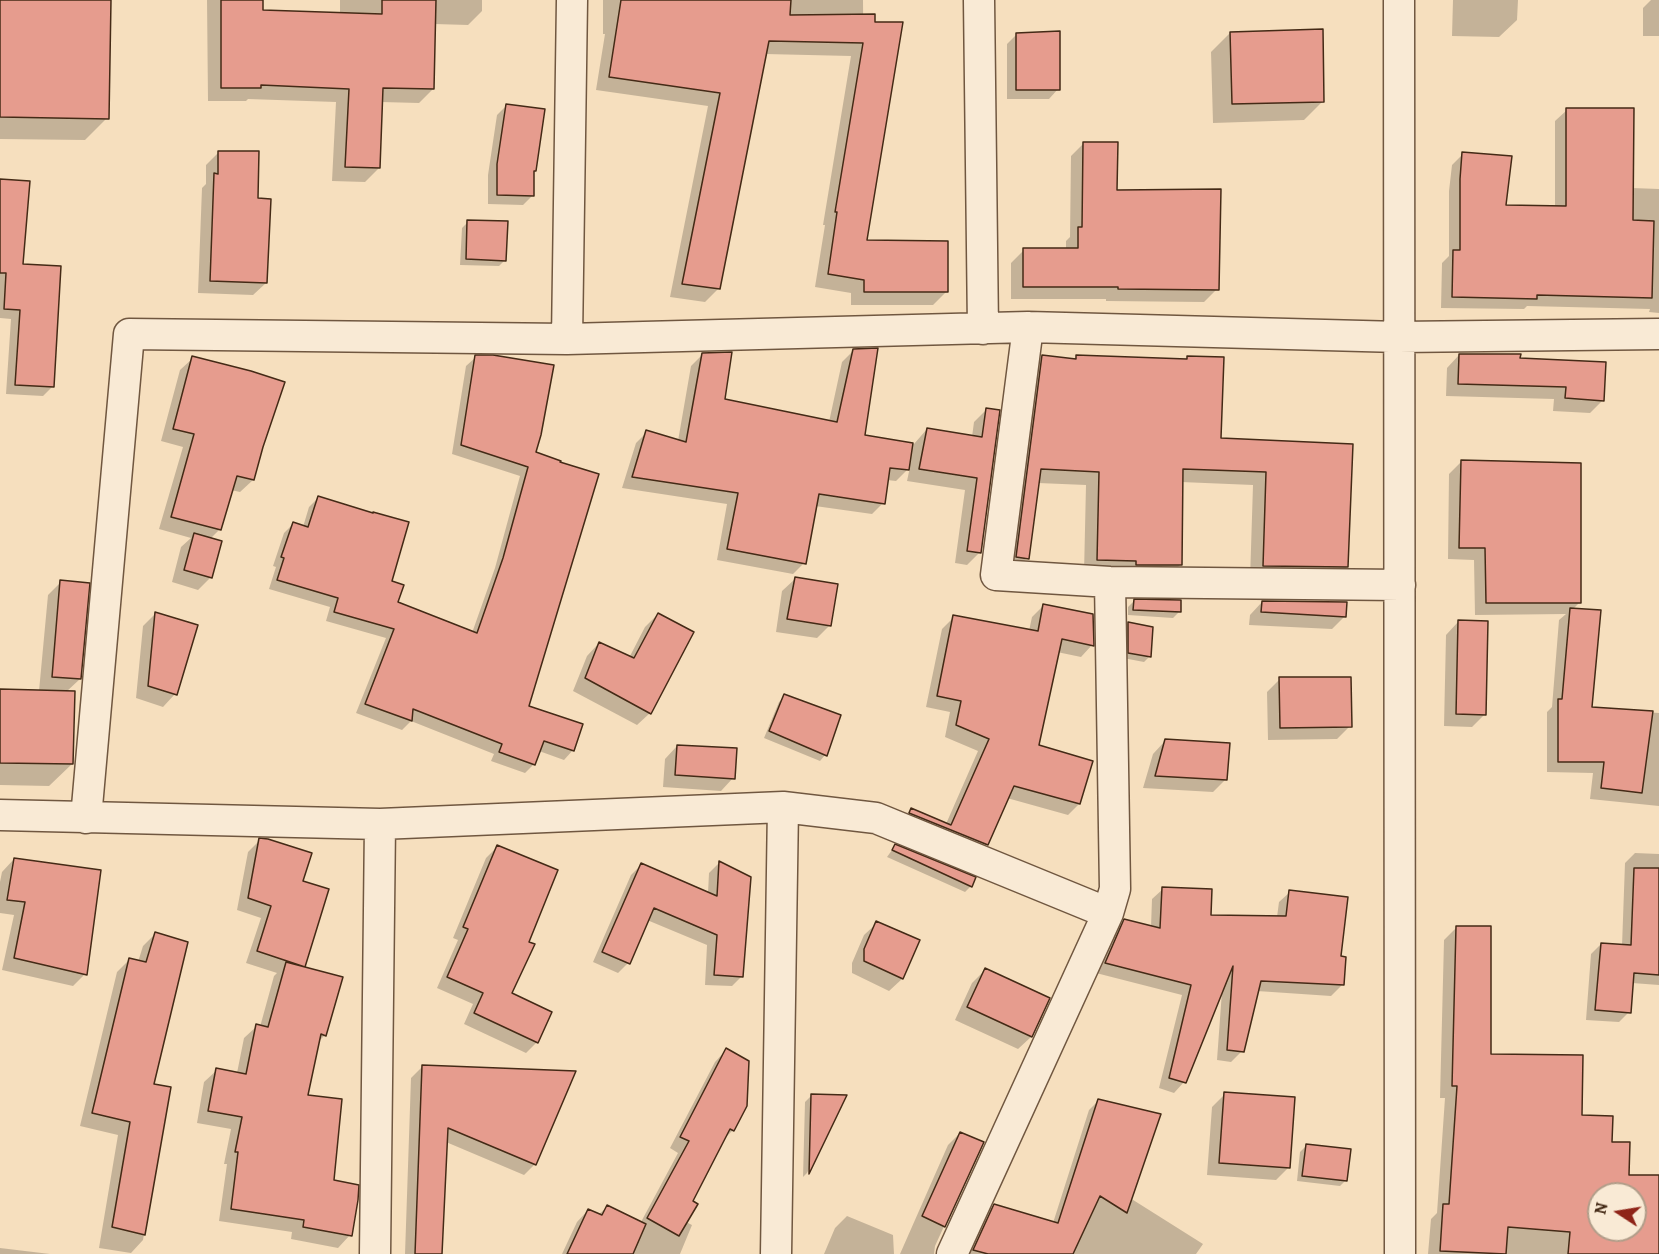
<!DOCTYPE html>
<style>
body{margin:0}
#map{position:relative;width:1659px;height:1254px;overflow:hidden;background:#f6dfbe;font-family:Alegreya,serif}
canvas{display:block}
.north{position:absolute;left:1587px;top:1182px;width:60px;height:60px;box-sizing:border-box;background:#f9ead5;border:2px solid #b19d89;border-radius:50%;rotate:282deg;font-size:16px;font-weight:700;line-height:24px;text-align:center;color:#442a16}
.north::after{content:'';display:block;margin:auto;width:21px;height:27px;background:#8f2418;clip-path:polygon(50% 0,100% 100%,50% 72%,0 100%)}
</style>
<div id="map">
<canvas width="1659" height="1254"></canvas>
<div class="north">N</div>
</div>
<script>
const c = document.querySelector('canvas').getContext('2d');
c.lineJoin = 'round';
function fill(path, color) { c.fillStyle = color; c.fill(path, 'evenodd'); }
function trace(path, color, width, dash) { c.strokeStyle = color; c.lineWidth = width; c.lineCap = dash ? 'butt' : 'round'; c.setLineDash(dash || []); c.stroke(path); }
const shadow = new Path2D(`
 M 0,0 L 110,0 L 107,118 L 85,140 L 0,139 Z
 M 207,0 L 262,0 L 262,12 L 340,15 L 340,0 L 482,0 L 482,11 L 468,25 L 434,24 L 433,89 L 419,103 L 381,102 L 379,168 L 365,182 L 332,181 L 336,102 L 248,99 L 246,101 L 208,101 Z
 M 603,0 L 863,0 L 865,241 L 946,292 L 933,305 L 851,305 L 851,293 L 815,287 L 825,225 L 823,225 L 851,56 L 765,54 L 719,288 L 705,302 L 670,297 L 708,106 L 596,90 L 605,34 L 603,34 Z
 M 1453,0 L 1518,0 L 1517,20 L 1499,37 L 1452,36 Z
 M 1651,0 L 1659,0 L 1659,36 L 1643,36 L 1643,8 Z
 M 1230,33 L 1323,101 L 1304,120 L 1213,123 L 1211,52 Z
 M 1017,34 L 1058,89 L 1049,99 L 1007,99 L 1007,44 Z
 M 507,105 L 533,172 L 533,195 L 523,205 L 488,204 L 488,175 L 497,115 Z
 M 1567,110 L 1632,188 L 1659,189 L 1659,313 L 1649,312 L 1650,309 L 1527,306 L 1524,309 L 1441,308 L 1442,263 L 1449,256 L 1449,191 L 1452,165 L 1463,154 L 1505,207 L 1555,207 L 1555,121 Z
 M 1084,143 L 1115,192 L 1217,289 L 1204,302 L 1106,301 L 1106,299 L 1011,299 L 1011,263 L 1024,250 L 1066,250 L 1066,241 L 1070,237 L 1071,156 Z
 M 219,152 L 257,200 L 266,283 L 253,295 L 198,293 L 202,188 L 206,184 L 206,165 Z
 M 468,222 L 505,260 L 499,266 L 460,265 L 462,228 Z
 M 7,264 L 53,386 L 43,396 L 6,394 L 11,319 L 0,318 L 0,271 Z
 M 854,350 L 863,437 L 914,444 L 927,429 L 972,437 L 974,422 L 987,409 L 980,552 L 967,565 L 955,563 L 965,490 L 907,481 L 910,467 L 896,481 L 887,480 L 883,503 L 872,514 L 815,506 L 804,563 L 793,574 L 717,560 L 727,504 L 622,488 L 636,443 L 647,432 L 678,441 L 691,366 L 703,354 L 723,400 L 829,422 L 842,362 Z
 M 1459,355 L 1519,359 L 1603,400 L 1590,413 L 1553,411 L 1554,399 L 1446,396 L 1447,368 Z
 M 1042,356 L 1073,360 L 1077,356 L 1185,361 L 1188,357 L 1219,440 L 1351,445 L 1347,567 L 1333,580 L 1250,580 L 1253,485 L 1181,482 L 1180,565 L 1166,579 L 1084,573 L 1086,485 L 1038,483 L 1027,558 L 1013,572 L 1003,570 L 1028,370 Z
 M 476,357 L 534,453 L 527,707 L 573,750 L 564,760 L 539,751 L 534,764 L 525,773 L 491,761 L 494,754 L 411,721 L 402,730 L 356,713 L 386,638 L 326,621 L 330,607 L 269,589 L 276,567 L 273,566 L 284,533 L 293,524 L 303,527 L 309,507 L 318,498 L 390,582 L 396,603 L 472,633 L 495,568 L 520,476 L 452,454 L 466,366 Z
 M 193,358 L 253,480 L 240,492 L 231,490 L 220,529 L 210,539 L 211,577 L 198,590 L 172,582 L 181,547 L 191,538 L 159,529 L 183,447 L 161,441 L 180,370 Z
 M 1461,462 L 1580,602 L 1573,609 L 1590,708 L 1659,713 L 1659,806 L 1590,799 L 1593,773 L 1547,772 L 1547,712 L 1552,707 L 1559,620 L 1566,614 L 1475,615 L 1474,560 L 1448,559 L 1449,474 Z
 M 795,579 L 830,625 L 817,638 L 776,632 L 782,591 Z
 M 61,582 L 80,679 L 66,692 L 72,764 L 49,786 L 0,785 L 0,691 L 39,691 L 48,595 Z
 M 1134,601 L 1179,612 L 1173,618 L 1128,615 L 1128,607 Z
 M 1262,602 L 1345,616 L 1332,629 L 1249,625 L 1250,615 Z
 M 1044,605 L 1092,645 L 1081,657 L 1057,652 L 1037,746 L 1079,804 L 1068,815 L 1007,798 L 987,844 L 975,856 L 900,821 L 911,809 L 946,824 L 978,751 L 945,737 L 950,712 L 926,707 L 942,629 L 954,617 L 1029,631 L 1032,617 Z
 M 155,614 L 175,694 L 163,707 L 136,698 L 143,626 Z
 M 658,614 L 650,713 L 637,725 L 573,691 L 587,656 L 599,643 L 629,658 L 645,627 Z
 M 1458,622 L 1485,714 L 1472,727 L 1444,726 L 1446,635 Z
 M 1128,623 L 1150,656 L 1144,662 L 1123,658 L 1122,629 Z
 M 1280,679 L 1350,726 L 1337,739 L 1268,740 L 1267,692 Z
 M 785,696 L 839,716 L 825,755 L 820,761 L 764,738 L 779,702 Z
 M 1165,741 L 1226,779 L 1213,792 L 1143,788 L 1153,754 Z
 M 677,746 L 733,778 L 721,791 L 663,787 L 665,759 Z
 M 260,840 L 302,882 L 304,966 L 302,968 L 325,1035 L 318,1042 L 306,1097 L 350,1235 L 338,1248 L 291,1239 L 292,1232 L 219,1221 L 227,1164 L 224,1164 L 231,1129 L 197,1123 L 204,1082 L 217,1070 L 237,1073 L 244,1038 L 257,1026 L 260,1027 L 274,976 L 277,973 L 246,963 L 261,918 L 237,910 L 248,852 Z
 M 895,846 L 971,886 L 965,892 L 887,857 Z
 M 497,847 L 527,943 L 510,994 L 537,1042 L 526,1053 L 464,1024 L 473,1004 L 437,988 L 458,940 L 453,938 L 486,858 Z
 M 1635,853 L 1659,854 L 1659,985 L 1632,983 L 1629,1012 L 1619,1022 L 1586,1020 L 1591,954 L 1601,944 L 1622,946 L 1625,863 Z
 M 14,859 L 85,974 L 73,986 L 2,970 L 14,915 L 0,913 L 0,882 L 2,872 Z
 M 719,863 L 749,877 L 742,976 L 732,986 L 705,985 L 707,945 L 647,920 L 628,963 L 618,973 L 593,962 L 631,875 L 641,865 L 708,893 L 709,873 Z
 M 1163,889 L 1209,916 L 1277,917 L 1279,902 L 1290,892 L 1340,958 L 1342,985 L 1331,996 L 1257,991 L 1242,1051 L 1231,1062 L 1217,1060 L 1222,991 L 1184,1082 L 1174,1093 L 1159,1088 L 1182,995 L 1096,973 L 1114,931 L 1125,920 L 1151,927 L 1152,899 Z
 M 877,923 L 918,941 L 902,979 L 889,991 L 852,973 L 852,963 L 864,935 Z
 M 1457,927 L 1489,1056 L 1580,1116 L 1610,1143 L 1627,1176 L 1659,1176 L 1659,1254 L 1428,1254 L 1431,1219 L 1437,1213 L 1445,1098 L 1440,1098 L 1444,940 ZM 1599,1194 L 1635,1194 L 1635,1230 L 1599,1230 Z
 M 155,934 L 152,1085 L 169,1088 L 143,1240 L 131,1253 L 99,1248 L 118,1135 L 80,1126 L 117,972 L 129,960 L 138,962 L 143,946 Z
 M 985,970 L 1048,999 L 1031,1037 L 1018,1049 L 955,1020 L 972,983 Z
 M 726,1050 L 733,1130 L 722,1141 L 691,1202 L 686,1222 L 692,1225 L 680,1254 L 562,1254 L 577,1222 L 588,1210 L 598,1215 L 607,1207 L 641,1222 L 678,1153 L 670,1148 L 715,1062 Z
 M 422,1067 L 535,1164 L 524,1175 L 446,1142 L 441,1254 L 405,1254 L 411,1078 Z
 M 1225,1094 L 1288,1168 L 1276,1180 L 1207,1175 L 1212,1107 Z
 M 811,1096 L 845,1097 L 807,1173 L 803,1177 L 805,1102 Z
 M 1098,1101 L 1130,1198 L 1203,1244 L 1196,1254 L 967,1254 L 985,1214 L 994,1205 L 1053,1223 L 1089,1110 Z
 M 960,1133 L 982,1143 L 935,1246 L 934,1254 L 900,1254 L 948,1145 Z
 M 1306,1146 L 1346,1180 L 1340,1186 L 1297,1181 L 1300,1152 Z
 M 847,1216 L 893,1235 L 894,1254 L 824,1254 L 835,1228 Z
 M 0,1248 L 50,1254 L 0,1254 Z`);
const building = new Path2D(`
 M 0,0 L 111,0 L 109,119 L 0,117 Z
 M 221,0 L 263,0 L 263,10 L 382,14 L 382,0 L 436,0 L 434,89 L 383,88 L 380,168 L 345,167 L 349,89 L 261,85 L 261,88 L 221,88 Z
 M 621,0 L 791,0 L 790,15 L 875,14 L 875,22 L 903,22 L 867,240 L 948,241 L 948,292 L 864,292 L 864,280 L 828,274 L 837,212 L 835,212 L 863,43 L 769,41 L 720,289 L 682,284 L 720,93 L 609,77 Z
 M 1323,29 L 1324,102 L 1232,104 L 1230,32 Z
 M 1060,31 L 1060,90 L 1016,90 L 1016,33 Z
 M 506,104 L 545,109 L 536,171 L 534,171 L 534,196 L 497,195 L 497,164 Z
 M 1566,108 L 1634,108 L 1633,220 L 1654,221 L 1652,298 L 1537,295 L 1537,299 L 1452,297 L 1453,250 L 1460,250 L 1460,179 L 1462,152 L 1512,156 L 1506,205 L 1566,206 Z
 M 1083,142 L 1118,142 L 1117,190 L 1221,189 L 1219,290 L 1118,289 L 1118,287 L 1023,287 L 1023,248 L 1078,248 L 1078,227 L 1082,227 Z
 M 218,151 L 259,151 L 258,198 L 271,199 L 267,283 L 210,281 L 214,173 L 218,174 Z
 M 0,179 L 30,181 L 23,264 L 61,266 L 54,387 L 15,385 L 20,310 L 4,309 L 6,273 L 0,273 Z
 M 467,220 L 508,221 L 506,261 L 466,259 Z
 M 878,348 L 865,435 L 913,443 L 909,470 L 890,468 L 885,504 L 819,494 L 806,564 L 727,549 L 738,493 L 632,477 L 646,430 L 686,442 L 702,353 L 732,352 L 725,399 L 837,422 L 853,349 Z
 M 1459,354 L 1521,354 L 1520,358 L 1606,362 L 1604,401 L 1565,398 L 1566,387 L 1458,384 Z
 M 475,355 L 493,355 L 554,365 L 541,435 L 536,452 L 561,461 L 560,462 L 599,474 L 529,706 L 583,724 L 574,751 L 544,741 L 535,765 L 499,752 L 502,744 L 413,709 L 412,721 L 365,704 L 394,629 L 334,612 L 338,598 L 277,580 L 284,558 L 281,557 L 293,522 L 308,527 L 318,496 L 373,513 L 373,512 L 409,522 L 392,581 L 404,585 L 398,602 L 477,633 L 503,558 L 528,467 L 461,445 Z
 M 1042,355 L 1076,359 L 1076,355 L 1187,359 L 1187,356 L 1224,357 L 1221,438 L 1353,444 L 1348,567 L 1263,566 L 1266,472 L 1183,469 L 1182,565 L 1136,565 L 1136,561 L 1097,560 L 1099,472 L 1041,469 L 1029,559 L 1016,557 Z
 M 192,356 L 251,371 L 285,382 L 263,447 L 254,480 L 237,476 L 221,530 L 171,517 L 194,434 L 173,429 Z
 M 986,408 L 1000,410 L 981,553 L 967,551 L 977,478 L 919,469 L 927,428 L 982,437 Z
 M 1461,460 L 1581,463 L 1581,603 L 1486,603 L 1485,548 L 1459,548 Z
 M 194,533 L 222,541 L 212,578 L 184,570 Z
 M 795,577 L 838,584 L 831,626 L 787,619 Z
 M 60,580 L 90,583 L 81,679 L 52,677 Z
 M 1134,599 L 1181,600 L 1181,612 L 1133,610 Z
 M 1262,601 L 1347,602 L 1346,617 L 1261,612 Z
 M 1043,604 L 1093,614 L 1094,646 L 1062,639 L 1039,745 L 1093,761 L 1080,804 L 1014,786 L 988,845 L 909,813 L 911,808 L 951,825 L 989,739 L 956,725 L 961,701 L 937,696 L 953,615 L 1038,631 Z
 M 1570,608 L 1601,610 L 1592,707 L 1653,711 L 1642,793 L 1601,788 L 1604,762 L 1558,762 L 1558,699 L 1562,699 Z
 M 155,612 L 198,625 L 177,695 L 148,686 Z
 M 658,613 L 694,632 L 651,714 L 585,678 L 599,642 L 634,658 Z
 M 1458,620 L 1488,621 L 1486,715 L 1456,714 Z
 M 1128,622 L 1153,627 L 1151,657 L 1128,653 Z
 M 1279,677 L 1351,677 L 1352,727 L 1280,728 Z
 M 0,689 L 75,691 L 73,764 L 0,763 Z
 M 784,694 L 841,715 L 827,756 L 769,731 Z
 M 1165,739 L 1230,743 L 1227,780 L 1155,776 Z
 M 677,745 L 737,748 L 735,779 L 675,775 Z
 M 259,838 L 268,839 L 312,853 L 303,881 L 329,889 L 305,967 L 257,951 L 271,906 L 248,898 Z
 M 895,844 L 976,877 L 972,887 L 892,850 Z
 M 497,845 L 558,870 L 529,942 L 535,944 L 512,993 L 552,1012 L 538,1043 L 474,1013 L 483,993 L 447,977 L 468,929 L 463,927 Z
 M 14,858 L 101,870 L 87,975 L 14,958 L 25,902 L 7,900 Z
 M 719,861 L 751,877 L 743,977 L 714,975 L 717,935 L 654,908 L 630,964 L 602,952 L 641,863 L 717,896 Z
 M 1634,868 L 1659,868 L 1659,975 L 1634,973 L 1631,1013 L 1595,1010 L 1601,943 L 1631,945 Z
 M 1162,887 L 1212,889 L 1211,915 L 1286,916 L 1289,890 L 1348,897 L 1341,956 L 1346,957 L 1344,985 L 1261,981 L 1244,1052 L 1227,1050 L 1233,966 L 1186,1083 L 1169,1078 L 1191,985 L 1105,963 L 1124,919 L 1160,928 Z
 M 876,921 L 920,940 L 903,979 L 864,961 L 864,949 Z
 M 1456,926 L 1491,926 L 1491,1054 L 1583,1055 L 1582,1115 L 1613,1116 L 1612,1142 L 1630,1142 L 1629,1175 L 1659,1175 L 1659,1254 L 1568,1254 L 1570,1232 L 1508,1227 L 1506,1254 L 1440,1251 L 1443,1204 L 1449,1204 L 1457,1086 L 1452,1086 ZM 1599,1194 L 1635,1194 L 1635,1230 L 1599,1230 Z
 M 155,932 L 188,942 L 154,1084 L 171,1087 L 145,1235 L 112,1227 L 130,1122 L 92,1113 L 129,958 L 146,962 Z
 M 286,962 L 343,977 L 326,1036 L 321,1034 L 308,1095 L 342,1099 L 334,1180 L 359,1185 L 358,1200 L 352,1236 L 303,1227 L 304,1220 L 231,1209 L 238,1152 L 235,1152 L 242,1117 L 208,1111 L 216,1068 L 246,1074 L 256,1024 L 268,1027 Z
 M 985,968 L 1050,998 L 1032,1037 L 967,1007 Z
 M 726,1048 L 749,1061 L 747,1106 L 734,1131 L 730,1129 L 693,1201 L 698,1204 L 679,1236 L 647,1218 L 689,1141 L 680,1137 Z
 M 422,1065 L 576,1071 L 536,1165 L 448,1128 L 442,1254 L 415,1254 Z
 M 1224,1092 L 1295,1097 L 1290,1168 L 1219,1163 Z
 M 811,1094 L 847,1095 L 809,1174 Z
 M 1098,1099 L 1161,1114 L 1127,1213 L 1100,1196 L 1073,1254 L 988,1254 L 973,1250 L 994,1204 L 1058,1223 Z
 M 960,1132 L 984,1142 L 945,1227 L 922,1216 Z
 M 1306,1144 L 1351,1149 L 1347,1181 L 1302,1176 Z
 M 607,1205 L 646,1224 L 633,1254 L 567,1254 L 588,1209 L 602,1215 Z`);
const minor = new Path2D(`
 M 979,0 L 983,329
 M 1399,0 L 1400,1254
 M 1028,327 L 996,575 L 1110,582 L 1400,585
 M 567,339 L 572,0
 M 0,815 L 380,824 L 783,807 L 876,818 L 1108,913
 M 86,818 L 129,334 L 567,339 L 1028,327 L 1399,337 L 1659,334
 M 375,1254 L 380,824
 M 776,1254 L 783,807
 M 952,1254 L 1108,913 L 1115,889 L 1110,582`);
fill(shadow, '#0003');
fill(building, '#e69c8e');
trace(building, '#442a16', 1.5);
trace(minor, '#705740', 33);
trace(minor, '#f9ead5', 30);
</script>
